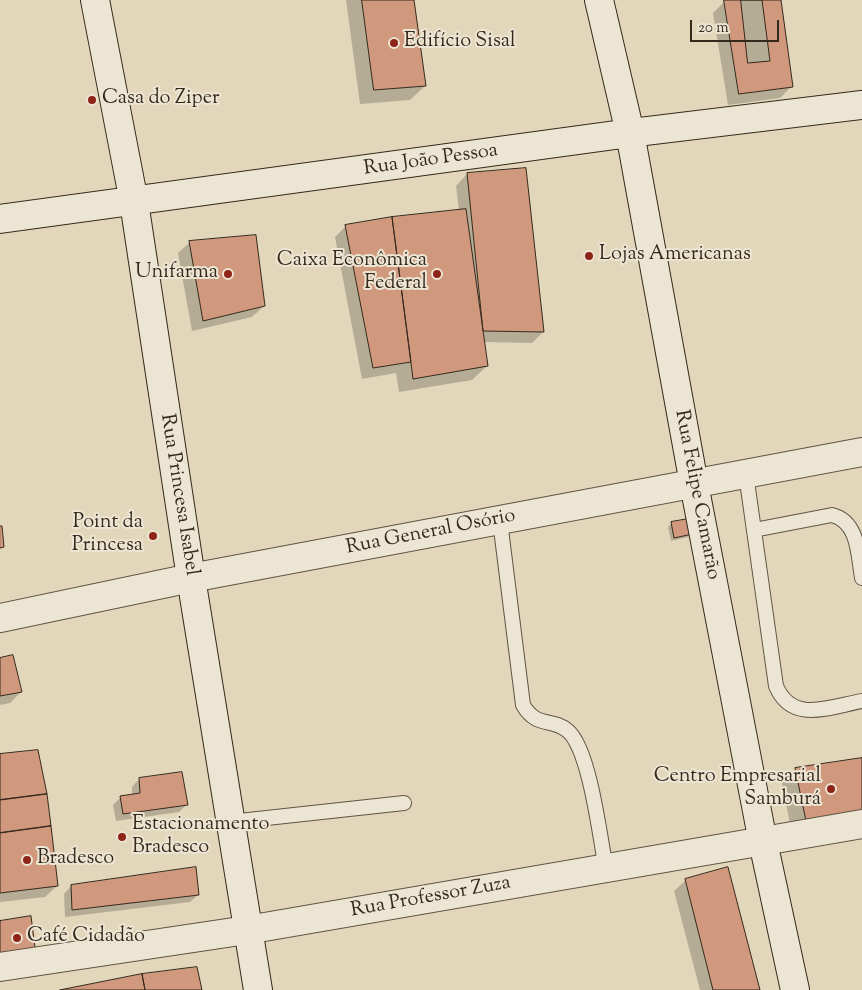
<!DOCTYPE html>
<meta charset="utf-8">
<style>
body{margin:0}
#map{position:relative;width:862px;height:990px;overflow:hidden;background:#e3d7bb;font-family:"Sorts Mill Goudy",serif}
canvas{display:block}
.scale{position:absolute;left:690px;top:20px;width:89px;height:22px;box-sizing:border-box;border:2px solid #35291c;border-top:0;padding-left:6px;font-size:15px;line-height:18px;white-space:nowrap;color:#35291c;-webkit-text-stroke:4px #ede5d3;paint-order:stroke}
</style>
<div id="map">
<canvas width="862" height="990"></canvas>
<div class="scale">20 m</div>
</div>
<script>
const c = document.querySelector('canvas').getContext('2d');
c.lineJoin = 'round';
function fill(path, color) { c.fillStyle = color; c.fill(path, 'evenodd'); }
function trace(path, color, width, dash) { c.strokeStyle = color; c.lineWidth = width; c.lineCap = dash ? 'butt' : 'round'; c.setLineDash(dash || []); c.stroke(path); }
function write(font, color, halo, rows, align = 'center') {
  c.font = font + ' "Sorts Mill Goudy",serif'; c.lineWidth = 4; c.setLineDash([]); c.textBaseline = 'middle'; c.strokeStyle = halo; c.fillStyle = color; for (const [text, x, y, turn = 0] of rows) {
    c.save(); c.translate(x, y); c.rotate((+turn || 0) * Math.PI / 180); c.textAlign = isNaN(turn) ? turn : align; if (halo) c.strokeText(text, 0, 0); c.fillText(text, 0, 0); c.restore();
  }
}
const shadow = new Path2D(`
 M 346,0 L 413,0 L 425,86 L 410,100 L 360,104 Z
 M 732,0 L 779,0 L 792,86 L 780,98 L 728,105 L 713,13 L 725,1 Z
 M 467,174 L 543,332 L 532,343 L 483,342 L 487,366 L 472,380 L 399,392 L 396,373 L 362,379 L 335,237 L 346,226 L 459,211 L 456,186 Z
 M 190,242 L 264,306 L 252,317 L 192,331 L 178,253 Z
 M 672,523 L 691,534 L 688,537 L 671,541 L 668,527 Z
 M 0,659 L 21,692 L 10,703 L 0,705 Z
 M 0,755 L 57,886 L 45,897 L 0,902 Z
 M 862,760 L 862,822 L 792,834 L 782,783 L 796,769 Z
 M 139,779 L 186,805 L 179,812 L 116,821 L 113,805 L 121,797 L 132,795 L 132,787 Z
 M 686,880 L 758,990 L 700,990 L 674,891 Z
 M 71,886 L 198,895 L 190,902 L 65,917 L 64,894 Z`);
const building = new Path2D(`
 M 362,0 L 414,0 L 426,86 L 374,90 Z
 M 724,0 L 781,0 L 793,87 L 739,94 Z
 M 741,0 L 762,0 L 770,61 L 748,63 Z
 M 526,168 L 544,332 L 483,331 L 467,173 Z
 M 466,209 L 488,366 L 413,379 L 392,217 Z
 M 392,217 L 411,362 L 373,368 L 345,225 Z
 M 256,235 L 265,306 L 203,321 L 189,241 Z
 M 688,519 L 693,534 L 674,538 L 671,522 Z
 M 0,526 L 2,526 L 4,547 L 0,548 Z
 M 13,655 L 22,692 L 0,696 L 0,658 Z
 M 38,750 L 47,794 L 0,800 L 0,754 Z
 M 862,758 L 862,811 L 806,821 L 795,768 Z
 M 182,772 L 188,805 L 123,814 L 120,796 L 140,793 L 139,778 Z
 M 47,794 L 51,826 L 0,833 L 0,800 Z
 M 51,826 L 58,886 L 0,893 L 0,833 Z
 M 196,867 L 199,895 L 72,910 L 71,885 Z
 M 728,867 L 760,990 L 713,990 L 685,879 Z
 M 31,916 L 36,955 L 0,960 L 0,921 Z
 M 197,967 L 202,990 L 145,990 L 142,974 Z
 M 142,974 L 145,990 L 60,990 Z`);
const lane = new Path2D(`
 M 746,474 L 776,686 C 792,724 829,707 862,701
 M 500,521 L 523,705 C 537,729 552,717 568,731 C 590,750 600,838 606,869
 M 754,530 L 832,515 C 859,522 858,555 862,578
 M 230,822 L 404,803`);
const street = new Path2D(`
 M 0,618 L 191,578 L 862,452
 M 0,967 L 247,930 L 862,824`);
const secondary = new Path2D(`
 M 95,0 L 134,202 L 191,578 L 258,990
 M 599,0 L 630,133 L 694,484 L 763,842 L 795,990
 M 0,219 L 630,133 L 862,105`);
const markers = [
 [394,43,5,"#8f2418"],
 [92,100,5,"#8f2418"],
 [589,256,5,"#8f2418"],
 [228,274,5,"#8f2418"],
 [437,274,5,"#8f2418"],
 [153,536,5,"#8f2418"],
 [831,789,5,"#8f2418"],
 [122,837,5,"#8f2418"],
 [27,860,5,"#8f2418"],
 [17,938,5,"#8f2418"]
];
const poiNames = [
 ["Edifício Sisal",404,43],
 ["Casa do Ziper",102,100],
 ["Lojas Americanas",599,256],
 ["Caixa Econômica",427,262,"right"],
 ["Federal",427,285,"right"],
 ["Unifarma",218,274,"right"],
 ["Point da",143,524,"right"],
 ["Princesa",143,547,"right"],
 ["Centro Empresarial",821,778,"right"],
 ["Samburá",821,801,"right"],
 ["Estacionamento",132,826],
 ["Bradesco",132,849],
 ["Bradesco",37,860],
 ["Café Cidadão",27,938]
];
const streetNames = [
 ["Rua João Pessoa",431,161,-8],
 ["Rua Princesa Isabel",178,495,81],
 ["Rua Felipe Camarão",696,495,79],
 ["Rua General Osório",431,533,-11],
 ["Rua Professor Zuza",431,898,-10]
];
fill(shadow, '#0003');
fill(building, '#d0997e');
trace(building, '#35291c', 1);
trace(lane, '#605444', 16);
trace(street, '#605444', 30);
trace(secondary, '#35291c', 30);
trace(lane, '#ede5d3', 14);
trace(street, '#ede5d3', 28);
trace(secondary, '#ede5d3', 28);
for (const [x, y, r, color] of markers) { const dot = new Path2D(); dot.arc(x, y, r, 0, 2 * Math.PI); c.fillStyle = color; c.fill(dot); trace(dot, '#ede5d3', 2); }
write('20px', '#35291c', '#ede5d3', poiNames, 'left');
write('20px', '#35291c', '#ede5d3', streetNames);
</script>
